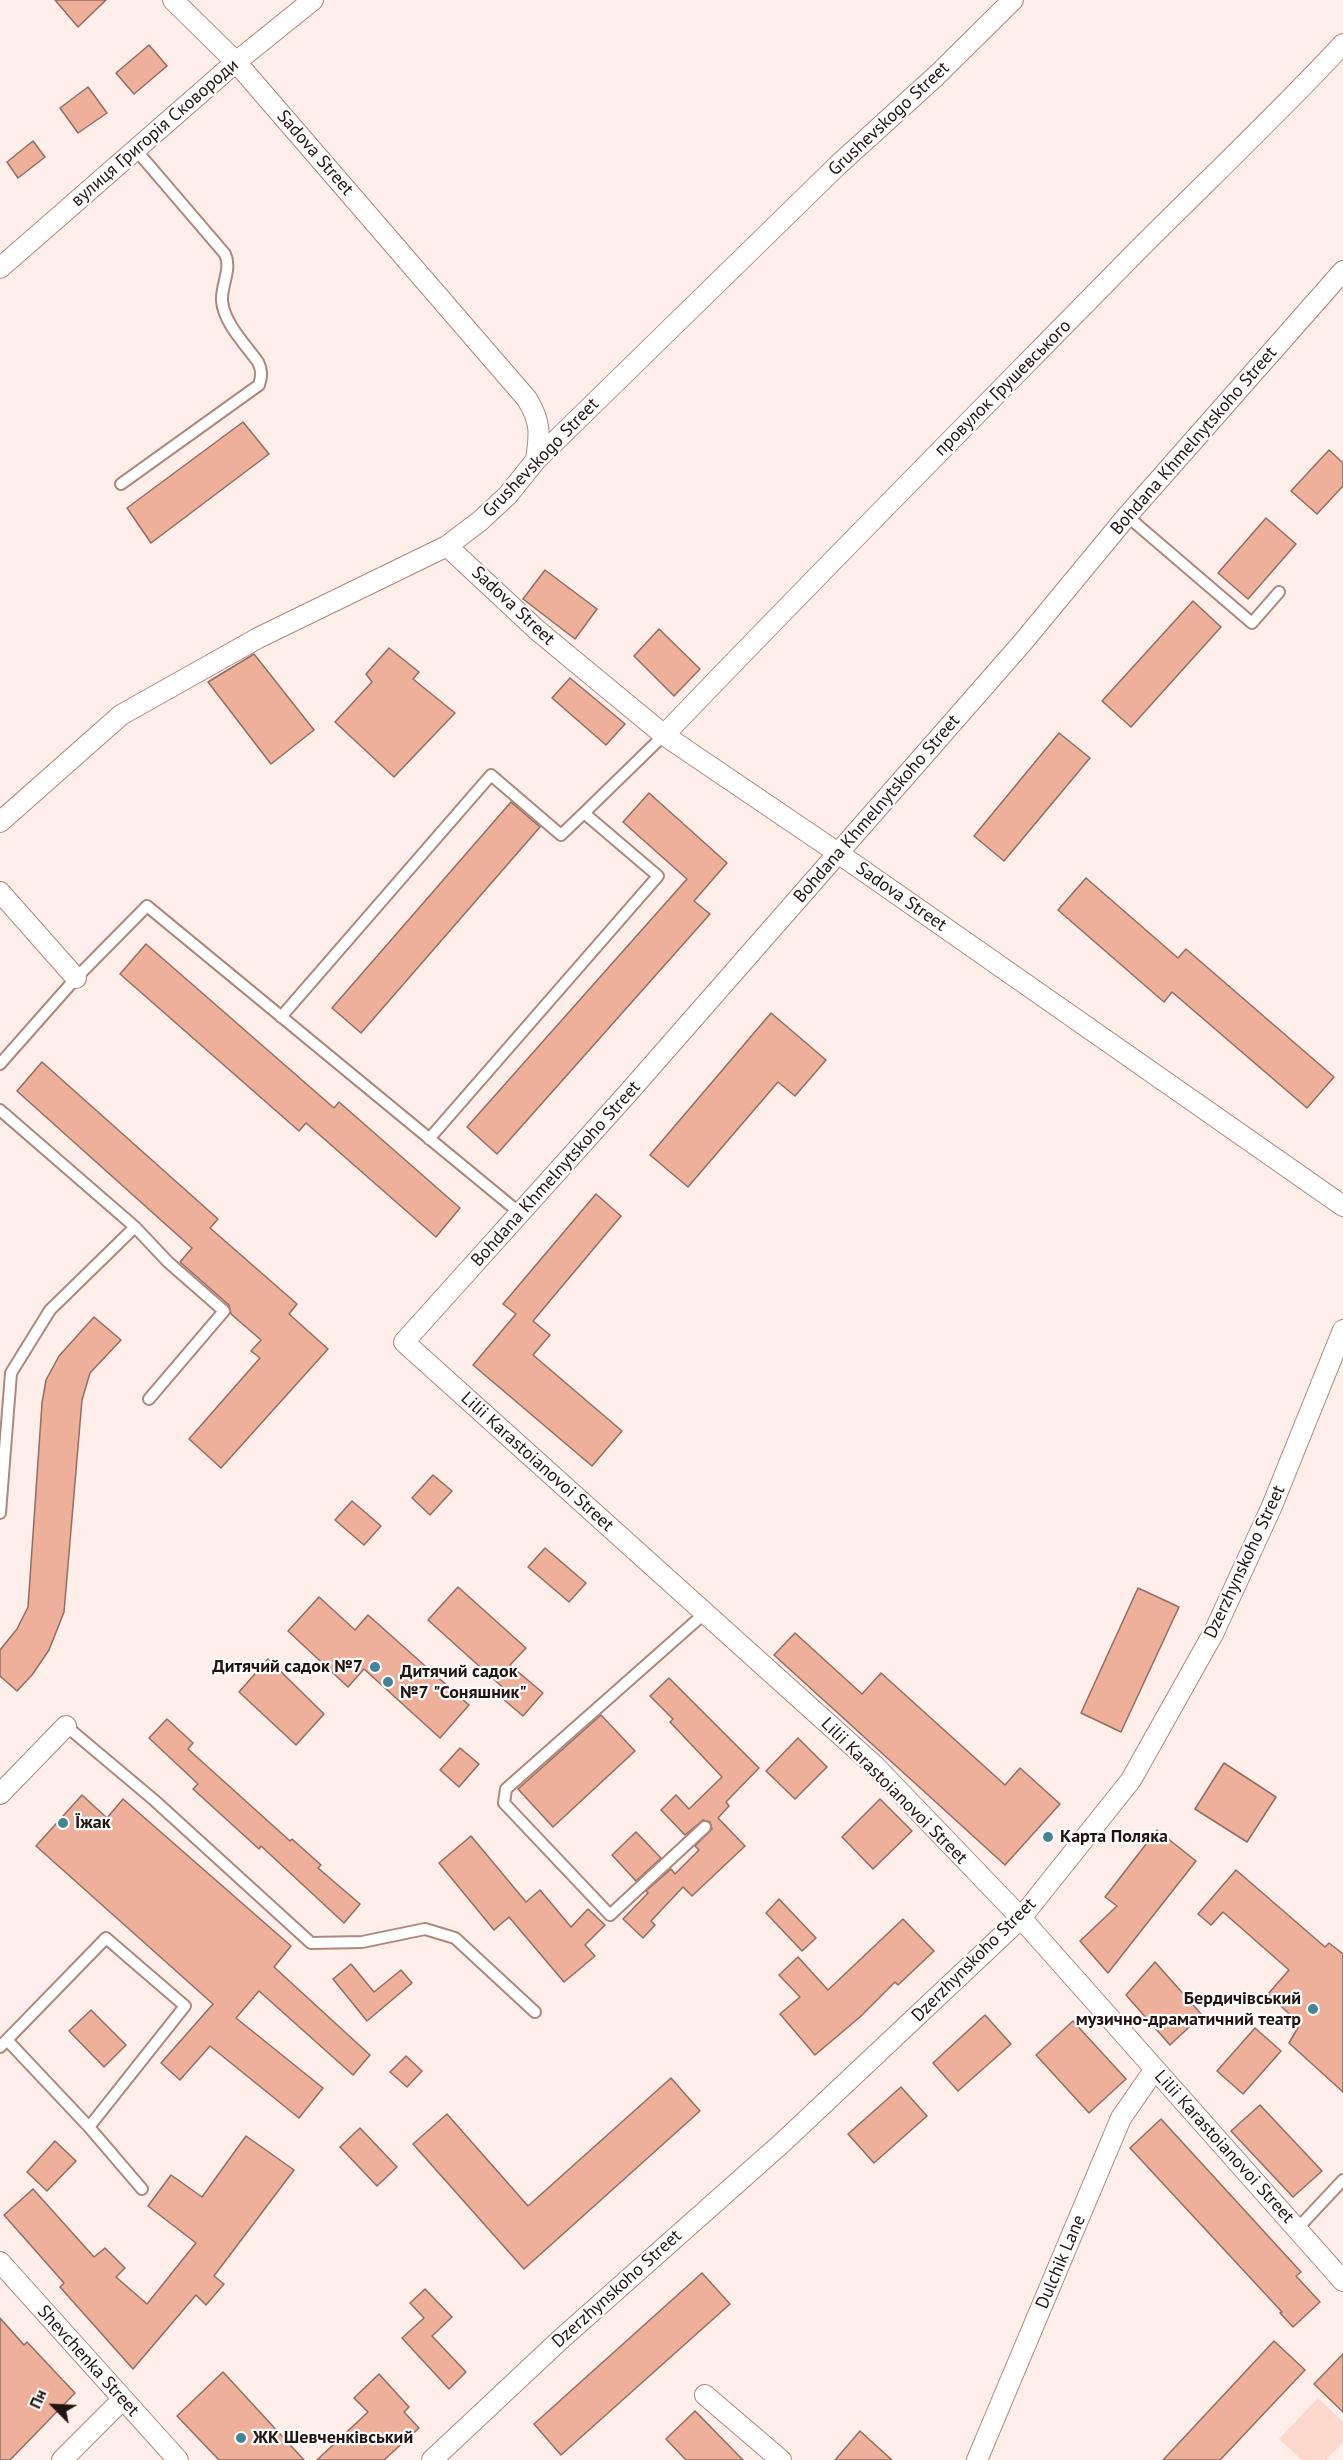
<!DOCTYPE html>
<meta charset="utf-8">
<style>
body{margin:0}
#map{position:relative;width:1343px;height:2460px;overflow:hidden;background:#ffeee9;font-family:"PT Sans",sans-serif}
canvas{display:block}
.north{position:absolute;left:24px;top:2376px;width:60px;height:60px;-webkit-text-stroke:4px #fff;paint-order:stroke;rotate:294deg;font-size:16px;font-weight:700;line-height:24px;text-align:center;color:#21130f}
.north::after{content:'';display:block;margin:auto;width:21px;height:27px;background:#21130f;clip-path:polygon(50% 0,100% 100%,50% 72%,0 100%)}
</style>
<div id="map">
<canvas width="1343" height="2460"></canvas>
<div class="north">Пн</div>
</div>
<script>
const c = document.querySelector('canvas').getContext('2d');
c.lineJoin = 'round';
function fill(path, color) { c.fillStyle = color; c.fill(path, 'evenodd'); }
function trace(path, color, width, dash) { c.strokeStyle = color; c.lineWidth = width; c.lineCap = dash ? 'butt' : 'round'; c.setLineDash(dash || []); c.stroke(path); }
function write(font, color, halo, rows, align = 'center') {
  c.font = font + ' "PT Sans",sans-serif'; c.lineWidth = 4.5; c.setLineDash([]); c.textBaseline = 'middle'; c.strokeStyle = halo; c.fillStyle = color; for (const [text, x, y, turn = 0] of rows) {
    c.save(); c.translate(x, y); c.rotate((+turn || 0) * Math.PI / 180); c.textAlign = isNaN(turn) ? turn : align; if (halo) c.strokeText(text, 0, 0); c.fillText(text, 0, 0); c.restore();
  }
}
const green = new Path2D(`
 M 1318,2398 L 1343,2422 L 1343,2442 L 1326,2460 L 1302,2460 L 1279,2439 Z`);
const building = new Path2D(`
 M 55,0 L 106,0 L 78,27 Z
 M 149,45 L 167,66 L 134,94 L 116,73 Z
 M 88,87 L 107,113 L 78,133 L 60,108 Z
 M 33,141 L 45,157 L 18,178 L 7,162 Z
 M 243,422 L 269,454 L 151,543 L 127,508 Z
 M 1329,450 L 1343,463 L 1343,486 L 1317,514 L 1291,491 Z
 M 1266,518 L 1296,544 L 1248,599 L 1218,573 Z
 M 545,570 L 597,609 L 575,639 L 523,599 Z
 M 1193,601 L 1221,627 L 1131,727 L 1102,701 Z
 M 659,629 L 700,669 L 674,696 L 634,656 Z
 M 389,648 L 419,672 L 413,679 L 455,713 L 394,777 L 335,722 L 372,682 L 366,674 Z
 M 254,654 L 314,730 L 271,764 L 208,682 Z
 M 570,678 L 625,724 L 606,745 L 552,698 Z
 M 1059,733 L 1090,758 L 1004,861 L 974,836 Z
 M 649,793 L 727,863 L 694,901 L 710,914 L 497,1154 L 467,1127 L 687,879 L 623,822 Z
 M 511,802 L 540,827 L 361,1033 L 332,1008 Z
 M 1086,878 L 1178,958 L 1186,949 L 1334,1077 L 1307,1108 L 1172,992 L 1164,1002 L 1058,910 Z
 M 146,944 L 334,1108 L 339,1102 L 460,1208 L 436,1237 L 306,1123 L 299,1131 L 120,974 Z
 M 771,1013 L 826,1060 L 795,1096 L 778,1082 L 688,1187 L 650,1155 Z
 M 42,1062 L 218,1219 L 210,1228 L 297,1304 L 289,1314 L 328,1349 L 221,1468 L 189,1439 L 260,1358 L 251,1351 L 261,1340 L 231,1314 L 229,1305 L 180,1262 L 192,1248 L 17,1091 Z
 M 596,1194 L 621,1216 L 533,1321 L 550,1335 L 533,1355 L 622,1431 L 592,1466 L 473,1365 L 516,1314 L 503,1304 Z
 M 94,1317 L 121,1340 L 90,1373 L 82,1400 L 64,1612 L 49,1650 L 32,1675 L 17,1691 L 0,1676 L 0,1650 L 17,1629 L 28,1607 L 42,1403 L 46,1380 L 59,1356 Z
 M 433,1475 L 452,1491 L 430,1515 L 412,1498 Z
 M 352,1501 L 381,1526 L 364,1545 L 335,1520 Z
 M 545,1548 L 586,1583 L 569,1602 L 528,1567 Z
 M 458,1587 L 526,1648 L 510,1665 L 543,1693 L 523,1716 L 503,1699 L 509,1693 L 428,1620 Z
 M 1138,1588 L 1179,1607 L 1121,1732 L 1081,1713 Z
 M 319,1597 L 355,1630 L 368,1615 L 469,1705 L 440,1738 L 364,1669 L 348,1687 L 288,1631 Z
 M 795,1633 L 862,1694 L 881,1673 L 1005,1785 L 1020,1768 L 1060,1804 L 1005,1865 L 774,1655 Z
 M 268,1659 L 324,1714 L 296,1745 L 239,1692 Z
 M 669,1678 L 759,1768 L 726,1802 L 729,1806 L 718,1818 L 745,1846 L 692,1896 L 683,1887 L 651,1921 L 655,1925 L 643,1938 L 623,1919 L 648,1893 L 646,1891 L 671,1869 L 675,1874 L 699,1850 L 695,1846 L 712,1829 L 710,1822 L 703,1820 L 685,1835 L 661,1810 L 676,1795 L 689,1809 L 722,1777 L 670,1722 L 673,1719 L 650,1696 Z
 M 601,1715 L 635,1751 L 553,1827 L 518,1789 Z
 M 167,1719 L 193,1743 L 188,1749 L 290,1841 L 292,1839 L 321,1865 L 318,1868 L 360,1904 L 344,1923 L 261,1846 L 259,1849 L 193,1789 L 198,1784 L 149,1738 Z
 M 798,1738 L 827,1767 L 795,1799 L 766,1771 Z
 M 460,1748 L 479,1764 L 459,1787 L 440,1770 Z
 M 1224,1763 L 1276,1797 L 1247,1842 L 1195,1809 Z
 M 82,1795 L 107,1818 L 123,1799 L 291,1946 L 274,1967 L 370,2055 L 353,2075 L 259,1991 L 236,2018 L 323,2088 L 299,2118 L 210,2046 L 180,2080 L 161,2063 L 213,2004 L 36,1846 Z
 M 880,1799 L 912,1831 L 873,1869 L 842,1837 Z
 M 1157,1830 L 1196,1861 L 1108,1973 L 1080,1941 L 1117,1906 L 1105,1897 Z
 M 636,1832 L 661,1858 L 636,1881 L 612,1855 Z
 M 471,1836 L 526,1902 L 540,1890 L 571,1927 L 588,1909 L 605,1925 L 585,1945 L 595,1956 L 564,1982 L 509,1917 L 494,1930 L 439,1863 Z
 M 1236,1870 L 1325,1947 L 1329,1943 L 1343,1954 L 1343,2092 L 1289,2043 L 1300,2024 L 1268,1994 L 1289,1970 L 1223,1912 L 1211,1925 L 1198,1914 Z
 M 779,1899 L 816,1938 L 802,1951 L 766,1913 Z
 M 903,1919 L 934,1951 L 898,1985 L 895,1982 L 860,2017 L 815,2055 L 780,2014 L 800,1997 L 779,1975 L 798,1957 L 828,1990 Z
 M 1155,1962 L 1202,2015 L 1170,2045 L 1126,1995 Z
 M 351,1964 L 374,1992 L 401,1970 L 412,1983 L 367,2021 L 333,1979 Z
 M 91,2010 L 126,2045 L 104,2067 L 69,2031 Z
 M 985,2015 L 1011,2044 L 958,2091 L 933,2063 Z
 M 1073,2021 L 1126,2079 L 1089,2113 L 1036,2055 Z
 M 1255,2028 L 1281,2051 L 1243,2094 L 1217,2071 Z
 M 406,2056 L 422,2071 L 407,2087 L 390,2072 Z
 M 671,2078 L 700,2111 L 524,2269 L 413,2144 L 447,2114 L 528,2206 Z
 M 901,2087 L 927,2116 L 874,2163 L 848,2134 Z
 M 1260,2105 L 1322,2171 L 1293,2197 L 1231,2131 Z
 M 1161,2119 L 1301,2272 L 1296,2276 L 1320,2302 L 1293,2327 L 1280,2313 L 1282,2312 L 1130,2148 Z
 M 360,2128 L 397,2167 L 377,2186 L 340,2147 Z
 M 246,2136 L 294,2170 L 214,2276 L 224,2284 L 206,2305 L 196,2295 L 133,2369 L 60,2287 L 64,2283 L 4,2215 L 33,2189 L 94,2257 L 105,2248 L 125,2268 L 116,2277 L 147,2304 L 196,2243 L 148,2206 L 171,2175 L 202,2197 Z
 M 55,2141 L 76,2161 L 47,2191 L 27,2172 Z
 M 702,2273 L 730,2304 L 561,2455 L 534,2424 Z
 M 425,2289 L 452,2317 L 432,2336 L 466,2372 L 449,2389 L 402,2338 L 424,2318 L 410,2303 Z
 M 0,2318 L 24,2345 L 27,2342 L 75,2393 L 10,2460 L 0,2460 Z
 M 1274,2341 L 1305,2370 L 1220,2460 L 1163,2460 Z
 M 1343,2354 L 1343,2412 L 1314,2384 Z
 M 223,2372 L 304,2460 L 219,2460 L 177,2416 Z
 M 379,2374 L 409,2407 L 404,2412 L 419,2428 L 384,2460 L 317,2460 L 368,2412 L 354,2398 Z
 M 695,2411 L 743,2460 L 686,2460 L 666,2439 Z
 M 860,2431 L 892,2460 L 835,2460 Z`);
const lane = new Path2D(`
 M 121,484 L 259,385 C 262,376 262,370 258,362 C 245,344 224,323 222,301 C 221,285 232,269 225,254 L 136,150
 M 1127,516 L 1252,623 L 1279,592
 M 281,1017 L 491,775 L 561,835 L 584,813
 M 0,1064 L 76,978 L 147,906 L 521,1214
 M 0,1110 L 135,1227 L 168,1262 L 224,1311 L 149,1399
 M 429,1139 L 658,876 L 584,813 L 664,735
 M 0,1513 L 11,1373 L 50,1310 L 135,1227
 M 66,1726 L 154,1800 L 311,1943 L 362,1942 L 425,1929 L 455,1938 L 535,2012
 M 705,1827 L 610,1915 L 504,1803 L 506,1789 L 705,1613
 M 7,2040 L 89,2127 L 142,2189
 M 0,2047 L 106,1938 L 185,2006 L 89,2127
 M 1297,2229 L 1343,2180`);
const street = new Path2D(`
 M 173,0 L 236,62 L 527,399 C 541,422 540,433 536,460
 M 0,268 L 236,62 L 313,0
 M 1343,271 L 1127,516 L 1023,642 L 628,1093 L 404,1342 L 875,1766 L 1021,1918 L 1343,2281
 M 447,546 L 537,630 L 664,735 L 838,853 L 1343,1206
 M 664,735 C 820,572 979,412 1137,251 C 1206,182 1277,115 1343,44
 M 0,822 L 121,715 L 258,638 L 447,546 L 480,521 L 508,495 L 536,460 L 838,165 L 936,76 L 1013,0
 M 0,892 L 76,978
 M 0,1794 L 66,1726
 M 0,2262 L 178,2460
 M 705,2395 L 781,2460
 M 62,2460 L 122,2400
 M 432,2460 L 560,2340 L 782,2143 L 1021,1918 L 1131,1780 L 1214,1632 L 1272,1506 L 1343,1330
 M 977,2460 L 1121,2118 L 1155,2069`);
const markers = [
 [375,1667,6,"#438496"],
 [388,1682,6,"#438496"],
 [63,1823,6,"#438496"],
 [1048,1837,6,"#438496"],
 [1313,2009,6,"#438496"],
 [241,2438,6,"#438496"]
];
const streetNames = [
 ["Grushevskogo Street",889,119,-43],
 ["вулиця Григорія Сковороди",155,133,-41],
 ["Sadova Street",315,153,49],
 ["провулок Грушевського",1003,388,-45],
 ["Bohdana Khmelnytskoho Street",1194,441,-49],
 ["Grushevskogo Street",541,458,-46],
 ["Sadova Street",513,606,43],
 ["Bohdana Khmelnytskoho Street",877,809,-49],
 ["Sadova Street",901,897,35],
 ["Bohdana Khmelnytskoho Street",556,1174,-48],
 ["Lilii Karastoianovoi Street",537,1462,42],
 ["Dzerzhynskoho Street",1245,1562,-65],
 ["Lilii Karastoianovoi Street",894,1791,45],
 ["Dzerzhynskoho Street",974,1960,-45],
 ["Lilii Karastoianovoi Street",1224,2147,48],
 ["Dulchik Lane",1061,2262,-67],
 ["Dzerzhynskoho Street",617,2289,-42],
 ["Shevchenka Street",88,2361,48]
];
const poiNames = [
 ["Дитячий садок №7",363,1667,"right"],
 ["Дитячий садок",400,1672],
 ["№7 \"Соняшник\"",400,1693],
 ["Їжак",75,1823],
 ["Карта Поляка",1060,1837],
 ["Бердичівський",1301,1999,"right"],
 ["музично-драматичний театр",1301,2020,"right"],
 ["ЖК Шевченківський",253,2438]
];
fill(green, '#fbd7cc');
fill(building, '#eeaf9b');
trace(building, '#926e62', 1.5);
trace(lane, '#ae887d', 14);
trace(street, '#ae887d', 22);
trace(lane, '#fff', 10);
trace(street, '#fff', 20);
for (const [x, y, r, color] of markers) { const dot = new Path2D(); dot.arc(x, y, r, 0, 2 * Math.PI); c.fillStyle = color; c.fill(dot); trace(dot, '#fff', 2); }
write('18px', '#21130f', '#fff', streetNames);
write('bold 18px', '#21130f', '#fff', poiNames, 'left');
</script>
